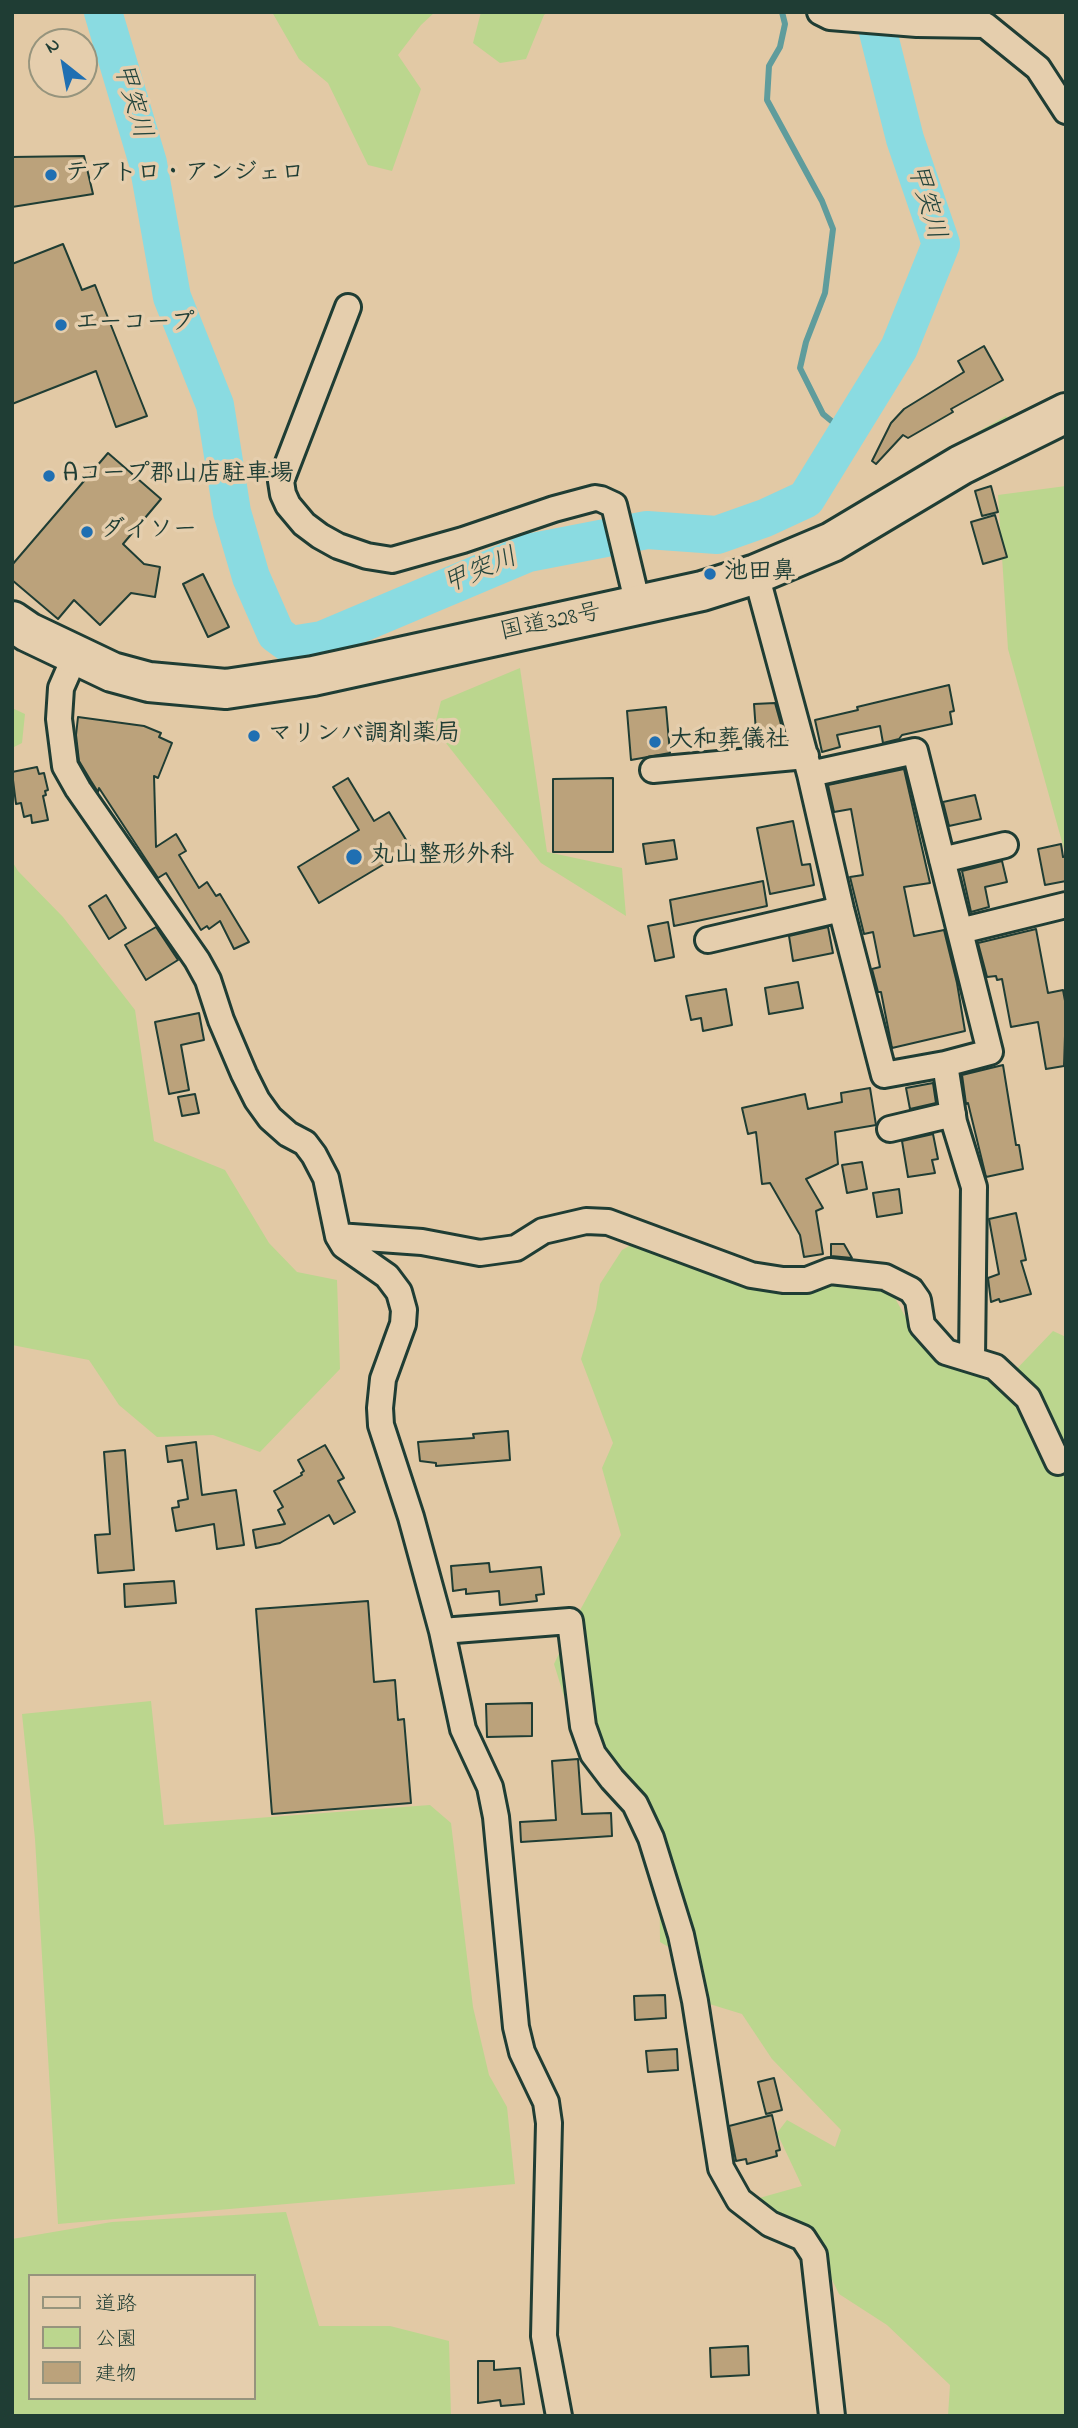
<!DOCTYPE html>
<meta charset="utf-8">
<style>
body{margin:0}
#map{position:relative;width:1078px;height:2428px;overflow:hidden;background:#e2c9a5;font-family:"Indie Flower","Klee One",sans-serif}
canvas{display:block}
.frame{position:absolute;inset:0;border:14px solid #1f3d34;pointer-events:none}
.legend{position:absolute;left:28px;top:2274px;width:228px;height:126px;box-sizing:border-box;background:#e5cead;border:2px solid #96947d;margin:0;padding:9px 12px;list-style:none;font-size:21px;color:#1f3d34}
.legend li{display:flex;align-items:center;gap:14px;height:35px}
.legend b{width:35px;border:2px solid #96947d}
.north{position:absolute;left:28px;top:28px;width:70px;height:70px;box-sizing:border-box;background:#e5cead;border:2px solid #96947d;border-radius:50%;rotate:329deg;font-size:19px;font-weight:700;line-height:28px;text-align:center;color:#1f3d34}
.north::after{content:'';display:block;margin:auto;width:24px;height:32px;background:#1f6fb2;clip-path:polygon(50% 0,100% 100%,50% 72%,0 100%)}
</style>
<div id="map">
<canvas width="1078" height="2428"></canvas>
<div class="frame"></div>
<ul class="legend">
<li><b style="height:9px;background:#e5cead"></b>道路</li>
<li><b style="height:19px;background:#bbd68e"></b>公園</li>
<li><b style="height:19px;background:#bba27b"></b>建物</li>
</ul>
<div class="north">N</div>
</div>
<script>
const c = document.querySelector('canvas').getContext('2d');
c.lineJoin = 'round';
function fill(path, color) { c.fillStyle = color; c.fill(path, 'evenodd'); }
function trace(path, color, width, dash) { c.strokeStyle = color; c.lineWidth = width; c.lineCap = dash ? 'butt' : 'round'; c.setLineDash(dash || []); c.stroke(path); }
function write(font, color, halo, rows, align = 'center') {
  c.font = font + ' "Indie Flower","Klee One",sans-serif'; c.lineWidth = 7; c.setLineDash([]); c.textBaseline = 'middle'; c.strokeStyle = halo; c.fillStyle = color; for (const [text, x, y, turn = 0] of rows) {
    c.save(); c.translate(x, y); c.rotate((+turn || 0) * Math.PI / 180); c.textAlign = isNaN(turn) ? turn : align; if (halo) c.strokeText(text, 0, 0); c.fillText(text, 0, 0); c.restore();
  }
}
const green = new Path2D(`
 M 272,12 L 435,12 L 421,25 L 398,55 L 421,89 L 392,171 L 368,165 L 328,83 L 299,59 Z
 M 481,12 L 548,12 L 544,15 L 526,59 L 500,63 L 473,43 Z
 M 1006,416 L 1011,424 L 955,455 L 951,447 Z
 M 1066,486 L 1066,856 L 1008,649 L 998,495 Z
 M 520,668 L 547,852 L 622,868 L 626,916 L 541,863 L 434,728 L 441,701 Z
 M 12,708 L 25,714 L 22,743 L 12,748 Z
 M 12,861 L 18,871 L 63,917 L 135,1010 L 154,1141 L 225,1170 L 269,1243 L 297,1272 L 337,1280 L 340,1369 L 260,1452 L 213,1435 L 157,1437 L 119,1405 L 89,1360 L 12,1345 Z
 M 651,1234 L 817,1285 L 886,1282 L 915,1334 L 1008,1378 L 1053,1331 L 1066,1337 L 1066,2416 L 948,2416 L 950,2385 L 887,2325 L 839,2294 L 821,2257 L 745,2202 L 802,2186 L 777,2133 L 787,2120 L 835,2147 L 841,2130 L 772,2059 L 742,2014 L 703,2002 L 704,1968 L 660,1942 L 659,1833 L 584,1761 L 554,1664 L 578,1614 L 621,1535 L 602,1468 L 613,1443 L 581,1359 L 596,1309 L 600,1284 L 622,1250 Z
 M 151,1701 L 164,1825 L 430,1805 L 451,1823 L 473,2007 L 489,2075 L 507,2107 L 515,2184 L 58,2224 L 35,1839 L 22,1714 Z
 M 286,2212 L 319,2326 L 390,2326 L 449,2341 L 451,2416 L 12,2416 L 12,2239 L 112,2222 ZM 30,2276 L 254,2276 L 254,2398 L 30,2398 Z`);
const stream = new Path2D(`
 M 782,12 L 785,24 L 780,47 L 769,66 L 767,100 L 822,201 L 833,229 L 825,293 L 806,342 L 800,368 L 823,414 L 846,433`);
const river = new Path2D(`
 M 103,12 L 148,163 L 172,297 L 215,405 L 232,512 L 251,577 L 276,634 L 291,645 L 322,640 L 528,553 L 647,530 L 717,535 L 765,518 L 806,499 L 899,348 L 941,244 L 905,139 L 873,12`);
const building = new Path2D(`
 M 84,156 L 93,194 L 12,207 L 12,157 Z
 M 63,244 L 82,290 L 95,285 L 147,416 L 116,427 L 96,371 L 12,404 L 12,264 Z
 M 984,346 L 1003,380 L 951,409 L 953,412 L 908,438 L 903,435 L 876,464 L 872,461 L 891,423 L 904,409 L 964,372 L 958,361 Z
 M 108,453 L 161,499 L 123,544 L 144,564 L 160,567 L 155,597 L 131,593 L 100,625 L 74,600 L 58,619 L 12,580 L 12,565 Z
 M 991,486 L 998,512 L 982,516 L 975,491 Z
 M 995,515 L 1007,557 L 983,564 L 971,522 Z
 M 203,574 L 229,627 L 208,637 L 183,584 Z
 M 949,685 L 954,711 L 950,712 L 952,724 L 902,735 L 899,739 L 883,743 L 880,726 L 837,735 L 840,747 L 822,752 L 815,720 L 858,710 L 857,707 Z
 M 775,703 L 786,742 L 757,746 L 754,704 Z
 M 666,707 L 670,753 L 631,760 L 627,711 Z
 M 78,717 L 144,726 L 161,733 L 159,737 L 172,743 L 158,778 L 154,776 L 156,847 L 176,834 L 186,851 L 179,855 L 199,888 L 207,882 L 216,896 L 220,894 L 249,942 L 234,949 L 220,921 L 209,929 L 207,926 L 201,930 L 166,873 L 158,878 L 99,788 L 98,792 L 91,781 L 79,761 L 76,735 Z
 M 37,767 L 39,774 L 44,773 L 48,790 L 45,791 L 46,795 L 43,796 L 48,820 L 32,823 L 31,815 L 24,817 L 21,803 L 16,804 L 12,772 Z
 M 904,769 L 930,883 L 904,887 L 914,936 L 944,930 L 957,983 L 965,1031 L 892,1048 L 881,992 L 878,992 L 872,969 L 880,967 L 873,932 L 864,934 L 850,877 L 863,875 L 851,809 L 834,812 L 828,785 Z
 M 348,778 L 374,821 L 389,812 L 411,848 L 319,903 L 298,867 L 359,830 L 333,787 Z
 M 613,778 L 613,852 L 553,852 L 553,779 Z
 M 975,795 L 981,819 L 949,826 L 943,802 Z
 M 793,821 L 802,865 L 810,864 L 814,885 L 770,894 L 757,828 Z
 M 674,840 L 677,859 L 646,864 L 643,844 Z
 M 1061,844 L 1063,857 L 1066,856 L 1066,881 L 1045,885 L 1038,849 Z
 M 1002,861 L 1007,882 L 985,887 L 989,907 L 971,912 L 962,871 Z
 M 763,881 L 767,906 L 674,926 L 670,900 Z
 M 106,895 L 126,928 L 109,939 L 89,906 Z
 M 668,922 L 674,957 L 655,961 L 648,926 Z
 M 156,927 L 178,960 L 146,980 L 125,945 Z
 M 828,927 L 833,953 L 793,961 L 789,936 Z
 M 1036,929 L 1048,993 L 1063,990 L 1066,1006 L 1064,1066 L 1046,1069 L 1038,1022 L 1011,1027 L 1002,979 L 997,980 L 996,976 L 987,977 L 978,943 Z
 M 798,982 L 803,1008 L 769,1014 L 765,988 Z
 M 726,989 L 732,1025 L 703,1031 L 701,1018 L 691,1020 L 686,996 Z
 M 199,1013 L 204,1040 L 181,1045 L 189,1090 L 169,1094 L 155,1022 Z
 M 1003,1065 L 1016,1145 L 1019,1145 L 1023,1169 L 986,1177 L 968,1103 L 966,1104 L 962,1075 Z
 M 933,1083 L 936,1103 L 910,1109 L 906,1088 Z
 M 870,1088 L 876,1125 L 835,1132 L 838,1164 L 806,1179 L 823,1208 L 816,1211 L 823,1254 L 804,1257 L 800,1235 L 770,1183 L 762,1184 L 756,1132 L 748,1134 L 742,1108 L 805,1094 L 808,1109 L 842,1102 L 841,1093 Z
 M 195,1094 L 199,1113 L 182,1116 L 178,1097 Z
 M 933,1134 L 938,1159 L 932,1160 L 935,1173 L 908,1177 L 902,1141 Z
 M 862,1162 L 867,1189 L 847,1193 L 842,1165 Z
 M 899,1189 L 902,1213 L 877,1217 L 873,1193 Z
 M 1016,1213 L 1026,1260 L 1021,1261 L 1031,1294 L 1000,1302 L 999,1299 L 991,1302 L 988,1278 L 999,1274 L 989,1219 Z
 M 831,1244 L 844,1244 L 852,1258 L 831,1256 Z
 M 508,1431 L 510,1460 L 436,1466 L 436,1463 L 420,1461 L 418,1442 L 474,1438 L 473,1434 Z
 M 196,1442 L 202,1495 L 236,1490 L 244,1545 L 217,1549 L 214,1524 L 176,1531 L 172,1508 L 179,1507 L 178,1501 L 188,1499 L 182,1460 L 168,1462 L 166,1446 Z
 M 325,1445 L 344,1478 L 338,1481 L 355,1512 L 334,1524 L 329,1515 L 280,1543 L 256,1548 L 253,1530 L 285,1524 L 278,1510 L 283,1507 L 274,1491 L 302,1475 L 301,1473 L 304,1471 L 298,1460 Z
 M 125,1450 L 134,1570 L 98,1573 L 95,1535 L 110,1534 L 104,1452 Z
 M 489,1563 L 490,1572 L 541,1567 L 544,1594 L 536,1595 L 537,1601 L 500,1605 L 499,1591 L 466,1594 L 466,1589 L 453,1591 L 451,1566 Z
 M 174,1581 L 176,1603 L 125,1607 L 124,1584 Z
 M 368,1601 L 374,1682 L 395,1680 L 398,1720 L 404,1719 L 411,1803 L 272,1814 L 256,1609 Z
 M 532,1703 L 532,1736 L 487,1737 L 486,1704 Z
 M 578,1759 L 582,1814 L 611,1813 L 612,1836 L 521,1842 L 520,1822 L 556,1820 L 552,1761 Z
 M 665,1995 L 666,2018 L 635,2020 L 634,1996 Z
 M 677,2049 L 678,2070 L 648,2072 L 646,2051 Z
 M 774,2078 L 782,2110 L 766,2114 L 758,2082 Z
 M 772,2115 L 780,2150 L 776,2151 L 777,2156 L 747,2164 L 746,2159 L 736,2161 L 729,2126 Z
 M 748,2346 L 749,2375 L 711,2377 L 710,2348 Z
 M 478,2361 L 494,2361 L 494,2370 L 520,2368 L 524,2404 L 501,2406 L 500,2400 L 478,2403 Z`);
const street = new Path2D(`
 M 820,12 L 830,17 L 917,24 L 985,25 L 1038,68 L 1066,111
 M 348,307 L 281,481 L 283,494 L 288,505 L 304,524 L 320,536 L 338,546 L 367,556 L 392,560 L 463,540 L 554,509 L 595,498 L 601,499 L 614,505 L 638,605
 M 756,574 L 810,774 L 841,909 L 884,1075 L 945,1064 L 954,1122 L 974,1187 L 972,1359
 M 75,656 L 61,688 L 59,719 L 65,766 L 78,789 L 197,960 L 208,980 L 221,1020 L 244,1074 L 257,1100 L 270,1118 L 288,1134 L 305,1143 L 314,1155 L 326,1178 L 338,1236 L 344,1246 L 387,1276 L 399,1292 L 404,1310 L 403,1324 L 383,1379 L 380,1408 L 381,1425 L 411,1517 L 442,1631 L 463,1729 L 490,1787 L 496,1817 L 516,2027 L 522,2052 L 546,2102 L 549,2123 L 544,2336 L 559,2416
 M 653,770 L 806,756
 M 810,774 L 915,751 L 990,1052 L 945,1064
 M 942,860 L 1005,845
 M 960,931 L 1066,905
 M 708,940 L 841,909
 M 890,1129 L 953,1114
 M 338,1236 L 422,1242 L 480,1253 L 516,1248 L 543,1231 L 586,1221 L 608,1222 L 751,1275 L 783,1280 L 807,1280 L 830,1271 L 885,1277 L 911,1290 L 918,1300 L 922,1325 L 946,1352 L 995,1367 L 1028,1398 L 1058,1462
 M 442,1631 L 570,1621 L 583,1726 L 593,1754 L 612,1779 L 635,1804 L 651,1838 L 681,1935 L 695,2001 L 721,2168 L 739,2200 L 770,2224 L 803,2238 L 814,2255 L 832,2416`);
const highway = new Path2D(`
 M 12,621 L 28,632 L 112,672 L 149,682 L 226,689 L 313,676 L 702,591 L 756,574 L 832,542 L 961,465 L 1066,413`);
const markers = [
 [51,175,7,"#1f6fb2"],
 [61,325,7,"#1f6fb2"],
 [49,476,7,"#1f6fb2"],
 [87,532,7,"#1f6fb2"],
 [710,574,7,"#1f6fb2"],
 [254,736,7,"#1f6fb2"],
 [655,742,7,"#1f6fb2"],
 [354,857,9,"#1f6fb2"]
];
const poiNames = [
 ["テアトロ・アンジェロ",65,175],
 ["エーコープ",75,325],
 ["Aコープ郡山店駐車場",63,476],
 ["ダイソー",101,532],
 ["池田鼻",724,574],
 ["マリンバ調剤薬局",268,736],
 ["大和葬儀社",669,742],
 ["丸山整形外科",370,857]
];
const streetNames = [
 ["国道328号",551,624,-12]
];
const waterNames = [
 ["甲突川",130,101,74],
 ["甲突川",924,202,74],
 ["甲突川",481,573,-23]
];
fill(green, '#bbd68e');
trace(stream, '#5f9c9c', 6);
trace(river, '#8adbe1', 38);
fill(building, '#bba27b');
trace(building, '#1f3d34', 2);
trace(street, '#1f3d34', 30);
trace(highway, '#1f3d34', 44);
trace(street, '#e5cead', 24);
trace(highway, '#e5cead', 38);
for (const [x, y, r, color] of markers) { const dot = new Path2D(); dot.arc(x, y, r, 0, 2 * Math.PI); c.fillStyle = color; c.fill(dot); trace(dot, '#e5cead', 2.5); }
write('bold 24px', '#1f3d34', '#e5cead', poiNames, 'left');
write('24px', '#1f3d34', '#e5cead', streetNames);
write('italic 26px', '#24453d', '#e5cead', waterNames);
</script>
